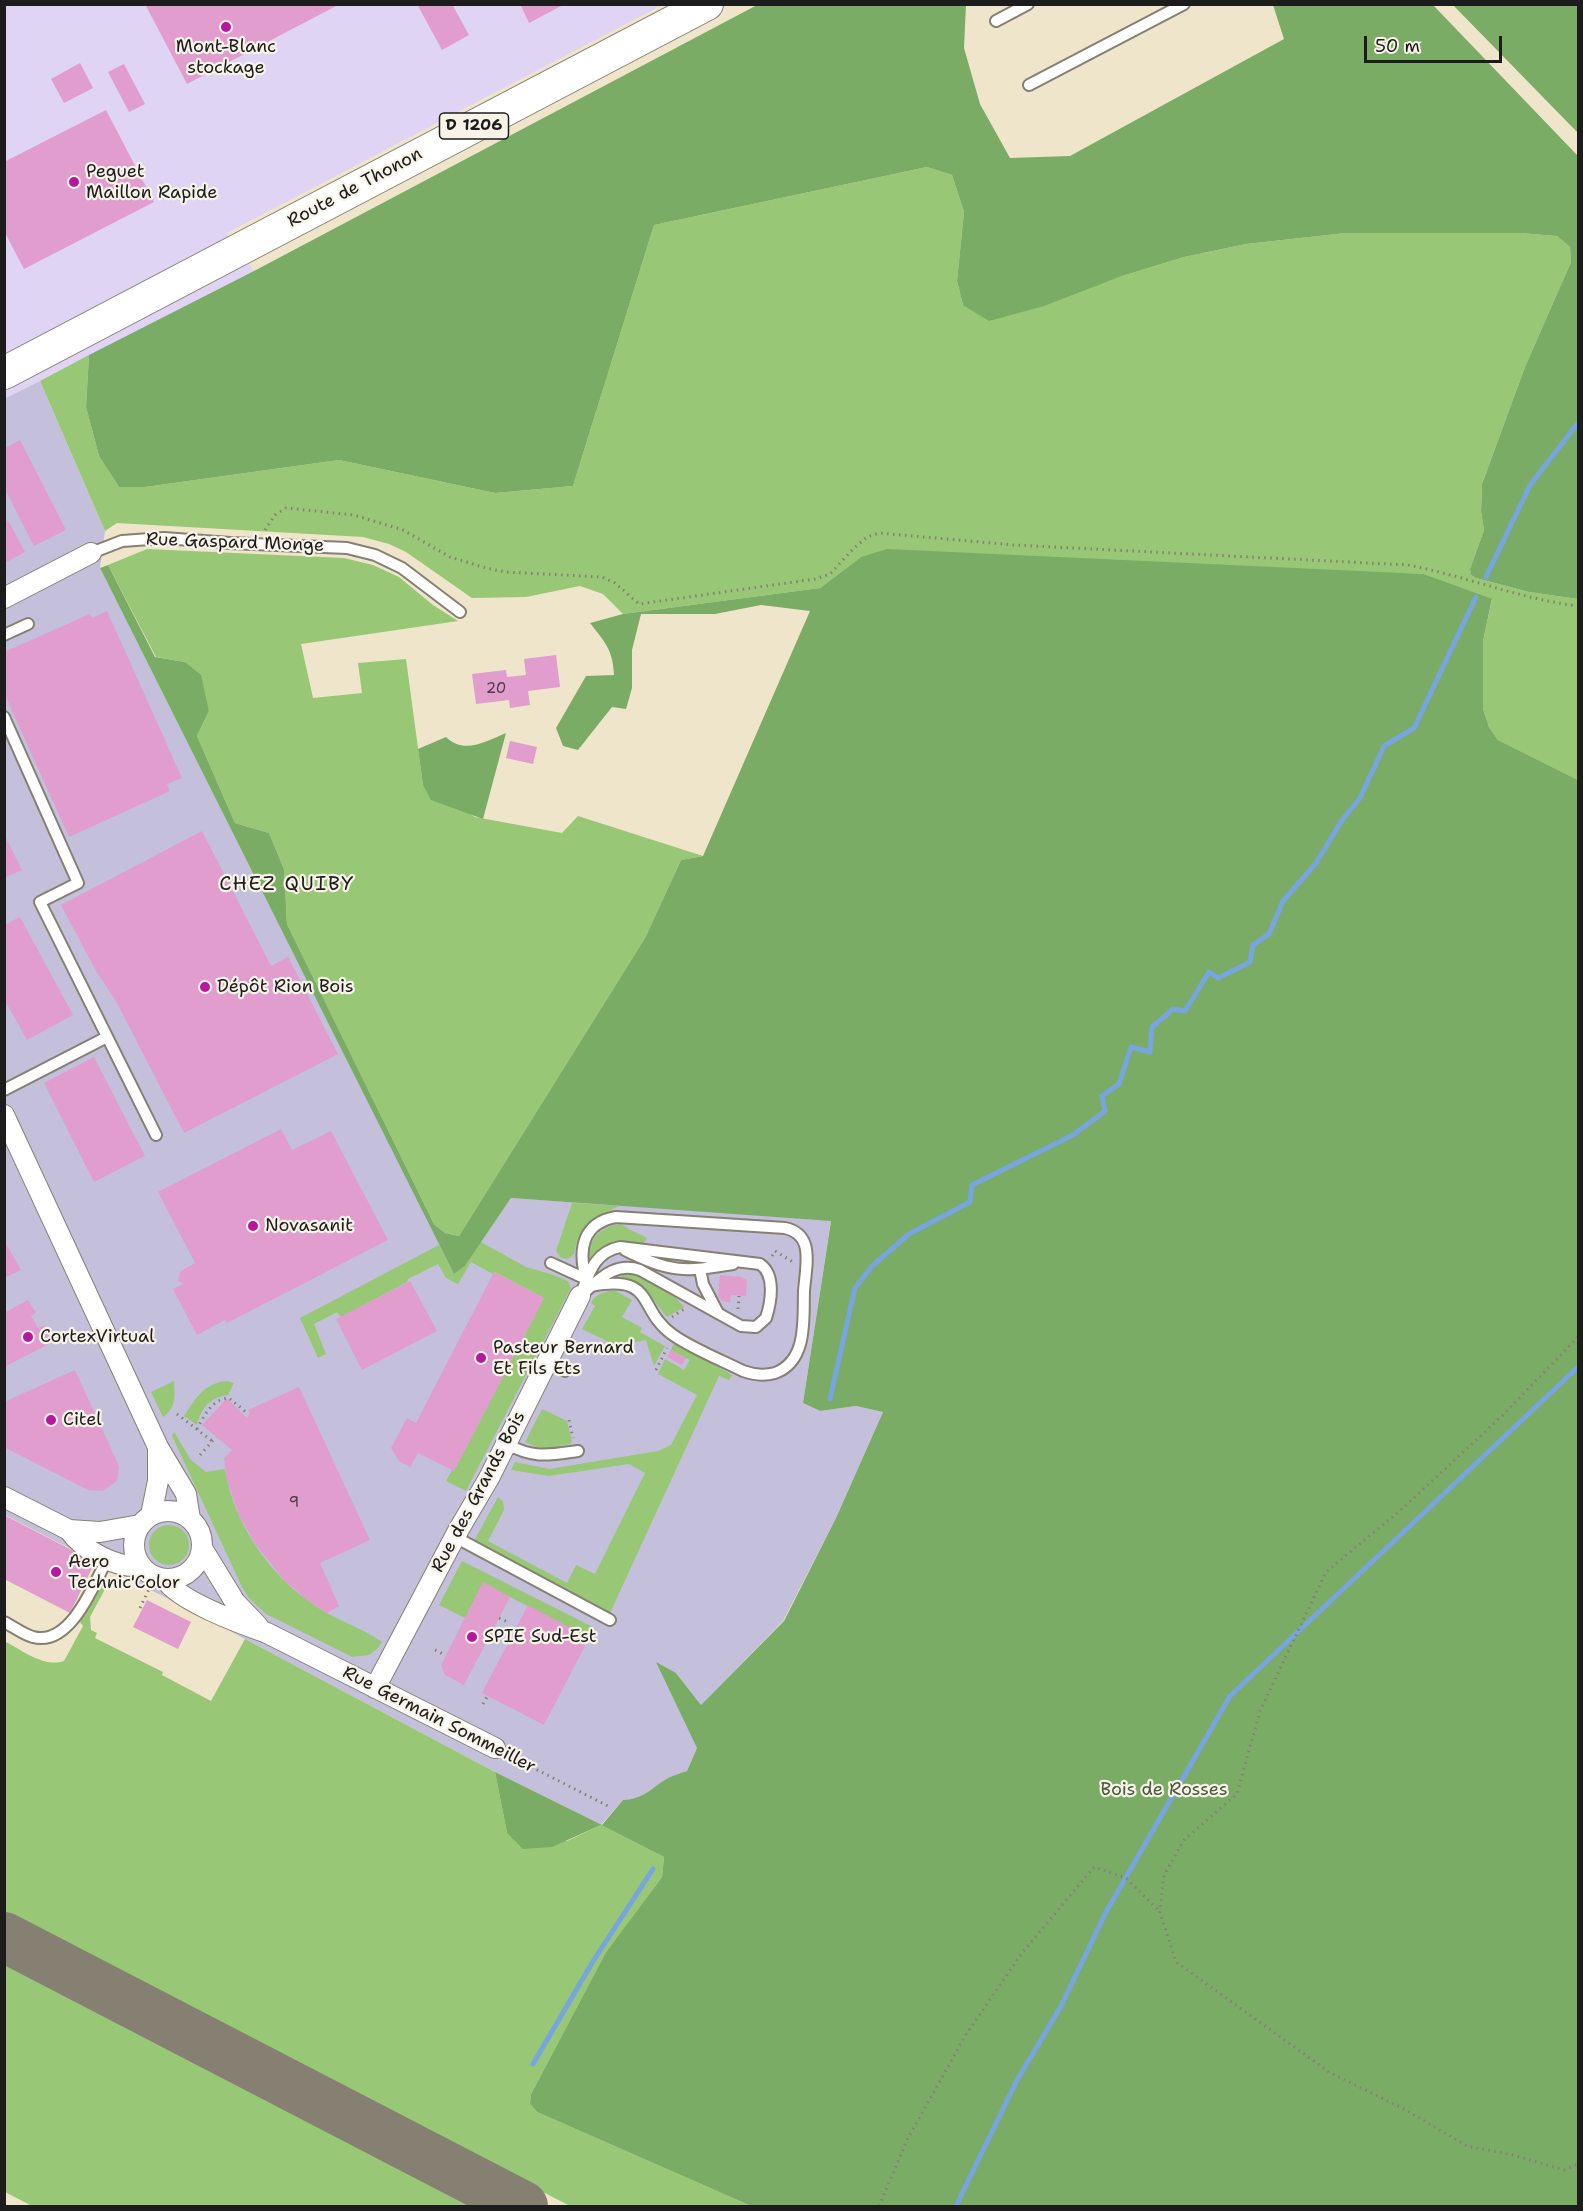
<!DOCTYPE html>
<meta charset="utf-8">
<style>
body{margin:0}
#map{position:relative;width:1583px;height:2211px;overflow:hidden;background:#efe5ca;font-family:"Shantell Sans",sans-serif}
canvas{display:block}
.frame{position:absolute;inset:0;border:6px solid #1c1c1c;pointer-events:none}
.scale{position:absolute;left:1364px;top:36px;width:138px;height:27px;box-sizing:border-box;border:3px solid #1c1c1c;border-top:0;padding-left:8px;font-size:18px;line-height:21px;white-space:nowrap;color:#1c1c1c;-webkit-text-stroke:4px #f7f3e8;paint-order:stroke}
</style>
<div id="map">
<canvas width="1583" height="2211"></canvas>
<div class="frame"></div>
<div class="scale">50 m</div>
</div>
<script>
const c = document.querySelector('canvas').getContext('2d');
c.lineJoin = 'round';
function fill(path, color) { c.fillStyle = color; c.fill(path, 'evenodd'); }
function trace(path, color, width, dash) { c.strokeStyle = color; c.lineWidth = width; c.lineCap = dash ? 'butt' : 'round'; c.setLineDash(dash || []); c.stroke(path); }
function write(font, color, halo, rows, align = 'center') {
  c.font = font + ' "Shantell Sans",sans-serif'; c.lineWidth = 4.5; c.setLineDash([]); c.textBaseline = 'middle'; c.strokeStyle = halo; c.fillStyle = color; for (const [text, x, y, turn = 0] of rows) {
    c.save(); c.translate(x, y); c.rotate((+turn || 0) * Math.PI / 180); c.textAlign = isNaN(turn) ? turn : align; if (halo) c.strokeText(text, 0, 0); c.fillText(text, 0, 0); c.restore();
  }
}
const built = new Path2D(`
 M 5,5 L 662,5 L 227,233 L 254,271 L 5,399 Z`);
const industrial = new Path2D(`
 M 40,381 L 105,531 L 100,568 L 454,1273 L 465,1266 L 511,1198 L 831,1220 L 803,1403 L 820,1411 L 856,1406 L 883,1412 L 836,1518 L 783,1621 L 701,1705 L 676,1673 L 697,1748 L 687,1771 L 671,1777 L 643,1795 L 633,1800 L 623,1800 L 601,1825 L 495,1772 L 211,1621 L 5,1515 L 4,399 Z`);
const green = new Path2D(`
 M 927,167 L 952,175 L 964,212 L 957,281 L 963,305 L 1119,277 L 1184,257 L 1246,244 L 1346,233 L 1520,233 L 1557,236 L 1570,247 L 1571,262 L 1525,367 L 1482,484 L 1481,512 L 1484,530 L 1470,569 L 1471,575 L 1476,578 L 1529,592 L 1578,599 L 1578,780 L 1498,740 L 1489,727 L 1483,709 L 1483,641 L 1492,600 L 1424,574 L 861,557 L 820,588 L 623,614 L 603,594 L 580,586 L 526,597 L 472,598 L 406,552 L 389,544 L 363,537 L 117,523 L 105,531 L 40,381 L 89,355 L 86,407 L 99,456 L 119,487 L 145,487 L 339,460 L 495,493 L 573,486 L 654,225 Z
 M 147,549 L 344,558 L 373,565 L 399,577 L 433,605 L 458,621 L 301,644 L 313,698 L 362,693 L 358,663 L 406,659 L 423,785 L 475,817 L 562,833 L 578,816 L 703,856 L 681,860 L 645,938 L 459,1236 L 445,1233 L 434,1224 L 287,924 L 284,869 L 269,833 L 235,823 L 197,736 L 209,711 L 185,662 L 156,657 L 108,565 Z
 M 572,1203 L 619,1206 C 594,1219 580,1224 574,1254 L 568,1259 L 561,1258 L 556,1251 Z
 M 621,1224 C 629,1230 638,1233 647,1238 L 643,1244 C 618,1243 606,1241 588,1260 C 588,1239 601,1226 621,1224 Z
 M 481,1242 L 526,1267 L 554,1275 L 568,1281 L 571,1288 L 466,1491 L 446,1481 L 452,1470 L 454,1471 L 544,1298 L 495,1272 L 493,1274 L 471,1262 L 458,1284 L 446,1278 L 438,1264 L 408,1279 L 407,1282 L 341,1317 L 337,1312 L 314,1324 L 326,1354 L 318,1358 L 300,1318 L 439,1245 L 454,1274 L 465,1266 Z
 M 629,1274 C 651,1278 670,1290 684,1307 L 667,1317 L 648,1293 L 635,1282 L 620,1277 L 622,1275 Z
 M 616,1291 L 632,1300 L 622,1317 L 642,1328 L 640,1332 L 665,1346 L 654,1366 L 646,1340 L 617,1346 L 582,1329 L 595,1306 L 591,1303 C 596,1293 605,1291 616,1291 Z
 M 675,1341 L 732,1375 L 729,1380 L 719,1376 L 610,1613 L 474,1541 L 498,1497 L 503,1501 L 504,1510 L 488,1541 L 567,1583 L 576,1565 L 595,1574 L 645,1473 L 629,1464 L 549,1476 L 511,1470 L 515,1462 L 549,1469 L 658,1451 L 671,1445 L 697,1395 L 658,1374 L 665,1359 L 684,1370 L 690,1360 L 671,1350 Z
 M 174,1381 C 175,1396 176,1408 163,1417 L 151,1392 Z
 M 227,1381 L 234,1383 L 228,1395 C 210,1397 201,1409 197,1425 L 184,1416 C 196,1398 204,1383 227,1381 Z
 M 542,1409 L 567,1421 L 572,1441 L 570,1444 L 541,1449 L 525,1442 Z
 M 174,1432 L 191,1460 L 206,1472 L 225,1469 C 234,1527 274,1582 325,1612 C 344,1623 364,1629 382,1642 L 378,1648 L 369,1655 L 352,1657 L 266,1614 L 249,1598 L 242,1587 L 172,1436 Z
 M149 1545a20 20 0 1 1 40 0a20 20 0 1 1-40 0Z
 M 462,1561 L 595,1628 L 589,1638 L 483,1583 L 465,1618 L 439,1605 Z
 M 100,1581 L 105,1584 L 104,1591 L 90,1617 L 91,1630 L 97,1633 L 95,1638 L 163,1672 L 162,1675 L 211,1701 L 245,1639 L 495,1772 L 507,1833 L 567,1841 L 601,1825 L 664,1857 L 662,1877 L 606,1952 L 531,2094 L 530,2104 L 537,2112 L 751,2206 L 570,2206 L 5,1914 L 4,1641 C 22,1650 44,1668 64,1661 L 83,1626 L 80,1622 Z
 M 4,1963 L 5,1963 L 472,2206 L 32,2206 L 5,2192 Z`);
const forest = new Path2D(`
 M 759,4 L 966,5 L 964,48 L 980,104 L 1010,158 L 1070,156 L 1284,39 L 1273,5 L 1433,5 L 1578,156 L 1578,599 L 1529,592 L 1476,578 L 1471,575 L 1470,569 L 1484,530 L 1481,512 L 1482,484 L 1525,367 L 1571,262 L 1570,247 L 1557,236 L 1520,233 L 1346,233 L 1246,244 L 1184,257 L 1119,277 L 1044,306 L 989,321 L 963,305 L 957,281 L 964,212 L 952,175 L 927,167 L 654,225 L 573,486 L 495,493 L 339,460 L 145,487 L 119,487 L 99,456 L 86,407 L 89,355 L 254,271 Z
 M 1453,5 L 1578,5 L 1578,133 Z
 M 887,549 L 1424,574 L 1492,599 L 1483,641 L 1483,709 L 1489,727 L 1498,740 L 1578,780 L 1578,2206 L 751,2206 L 537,2112 L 530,2104 L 531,2094 L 606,1952 L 662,1877 L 664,1857 L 601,1825 L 552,1847 L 523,1849 L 507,1833 L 495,1772 L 602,1825 L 623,1800 C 642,1800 653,1787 668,1778 C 674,1775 681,1773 687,1771 L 697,1748 L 656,1662 L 676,1673 L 701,1705 L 784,1621 L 836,1518 L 883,1412 L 856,1406 L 820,1411 L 803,1403 L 831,1221 L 511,1198 L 465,1266 L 454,1274 L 100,568 L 108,565 L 155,657 L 185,662 L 201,675 L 209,711 L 197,736 L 235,823 L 269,833 L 284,869 L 287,924 L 434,1224 L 445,1233 L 459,1236 L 645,938 L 681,860 L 703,856 L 810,611 L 761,605 L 715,614 L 641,614 L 632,650 L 632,688 L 626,709 L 612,707 L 578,750 L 563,746 L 556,728 L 586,676 L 614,675 C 613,650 605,642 590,623 L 623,614 L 820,588 L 861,557 Z
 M 506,733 L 483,819 L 431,800 L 423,785 L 418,749 L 446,737 C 464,755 487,741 506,733 Z`);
const stream = new Path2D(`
 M 1486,577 L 1530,485 L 1578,423
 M 830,1399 L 855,1288 L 872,1266 L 909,1234 L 970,1202 L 972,1185 L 1073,1135 L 1105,1111 L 1102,1096 L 1119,1084 L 1131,1047 L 1150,1052 L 1152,1027 L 1173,1009 L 1185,1011 L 1209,972 L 1218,978 L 1250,962 L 1253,945 L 1269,934 L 1283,901 L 1316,863 L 1342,820 L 1360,798 L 1384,746 L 1414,728 L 1476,597
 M 533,2064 L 592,1963 L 653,1869
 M 956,2206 L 1016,2082 L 1061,2006 L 1106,1912 L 1230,1696 L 1578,1367`);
const taxiway = new Path2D(`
 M 4,1937 L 523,2206`);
const building = new Path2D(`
 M 145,4 L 340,4 L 187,84 Z
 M 417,4 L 452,4 L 469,35 L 442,50 Z
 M 520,4 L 565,4 L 529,23 Z
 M 80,63 L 93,88 L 64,103 L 51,79 Z
 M 124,64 L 145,104 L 129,112 L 108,72 Z
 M 106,110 L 154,202 L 24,269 L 4,231 L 4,162 Z
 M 20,440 L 66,530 L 34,546 L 5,489 L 5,448 Z
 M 8,520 L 25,552 L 5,563 L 5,522 Z
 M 107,611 L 182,778 L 167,784 L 170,791 L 69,837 L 4,693 L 4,652 L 90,614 L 92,618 Z
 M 556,655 L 560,687 L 528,691 L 530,705 L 510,708 L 509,700 L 476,704 L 472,674 L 506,670 L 507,677 L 526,675 L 524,659 Z
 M 510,741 L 537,747 L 533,764 L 506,758 Z
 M 202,831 L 271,966 L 288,957 L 338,1054 L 184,1133 L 117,1003 L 96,971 L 61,905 Z
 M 4,834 L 22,870 L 4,878 Z
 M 20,917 L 73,1015 L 27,1040 L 4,999 L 4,925 Z
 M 94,1057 L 145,1156 L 94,1182 L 44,1083 Z
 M 281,1129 L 292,1150 L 331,1131 L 388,1240 L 227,1323 L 225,1320 L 197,1335 L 173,1289 L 183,1284 L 178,1280 L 181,1271 L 195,1263 L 158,1192 Z
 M 4,1240 L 21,1270 L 4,1278 Z
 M 494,1272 L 544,1298 L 454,1471 L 418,1453 L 410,1467 L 399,1461 L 391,1448 L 407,1418 L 416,1423 Z
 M 720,1275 L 741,1277 L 747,1280 L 746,1296 L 731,1295 L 730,1302 L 722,1301 L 718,1295 Z
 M 410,1281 L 437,1331 L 362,1370 L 336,1319 Z
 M 28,1300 L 36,1313 L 31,1316 L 38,1328 L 44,1325 L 53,1342 L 4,1367 L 4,1313 Z
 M 671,1350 L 686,1358 L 682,1365 L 667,1357 Z
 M 75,1370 L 119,1466 L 117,1481 L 103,1491 L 88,1490 L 4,1447 L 4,1402 Z
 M 299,1387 L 370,1540 L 320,1563 L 339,1606 L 327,1613 L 307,1600 L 284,1580 L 255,1544 L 239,1515 L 227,1480 L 224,1458 L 232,1450 L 202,1425 L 227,1398 L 247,1418 L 250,1413 L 248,1410 Z
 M 4,1515 L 95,1562 L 70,1613 L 4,1579 Z
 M 483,1582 L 510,1597 L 464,1685 L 445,1675 L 441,1665 Z
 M 147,1600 L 191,1622 L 178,1649 L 133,1627 Z
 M 528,1605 L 589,1638 L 544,1725 L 482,1693 Z`);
const path = new Path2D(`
 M 265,530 L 275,515 L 286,508 L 354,515 L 403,530 L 450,557 L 486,568 L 505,572 L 602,577 L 615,583 L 639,604 L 815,579 L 830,574 L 854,548 L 867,537 L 879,533 L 1014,545 L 1408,565 C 1466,576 1520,599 1578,606
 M 772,1256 L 775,1251 L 793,1262
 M 738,1309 L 739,1296
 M 672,1317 L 684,1309
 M 1578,1337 L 1502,1416 L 1402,1509 L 1326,1572 L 1260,1711 L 1237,1794 L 1184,1840 L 1164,1875 L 1160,1912 L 1176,1962 L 1329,2072 L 1404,2109 L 1467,2146 L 1513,2155 L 1564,2170 L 1578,2164
 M 656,1370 L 667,1348
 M 177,1414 L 212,1441
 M 569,1420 L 573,1438
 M 197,1429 C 204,1416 212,1399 229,1398 L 247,1413
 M 200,1455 L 216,1437
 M 140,1608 L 149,1589
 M 499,1618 L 508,1622
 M 435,1650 L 445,1655
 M 483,1704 L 488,1695
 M 510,1756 L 610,1807
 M 879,2206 L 908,2138 L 967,2033 L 1022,1953 L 1094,1867 L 1126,1878 L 1160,1912`);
const service = new Path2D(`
 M 996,21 L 1028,4
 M 1029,85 L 1184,4
 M 91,553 L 122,541 L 164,538 L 230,543 L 347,548 L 375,555 L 402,568 L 460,612
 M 4,635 L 28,624
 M 4,717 L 78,883 L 40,902 L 156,1135
 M 4,1090 L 107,1037
 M 620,1247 L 760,1264 C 776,1275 771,1302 766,1318 L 756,1327 L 741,1326 L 640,1270 C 614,1261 598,1281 580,1296 C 589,1274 594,1252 620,1247 Z
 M 625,1250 C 670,1273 685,1272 733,1264
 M 551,1263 L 586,1279
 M 700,1269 L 703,1284 L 718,1313
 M 586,1279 C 578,1250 582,1223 616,1217 L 785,1228 C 794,1230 802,1235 805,1245 C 809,1258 805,1277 804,1291 C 803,1319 808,1361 775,1373 C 764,1376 754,1375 743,1371 C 721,1360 693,1349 673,1335 C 636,1309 657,1274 591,1286
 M 548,1363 L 565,1371
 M 507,1444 C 534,1459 549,1455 578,1451
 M 455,1537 L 610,1620
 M 4,1622 C 14,1627 24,1635 33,1637 C 70,1647 94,1585 107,1559`);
const minor = new Path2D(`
 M 4,598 L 91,553
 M 4,1115 L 158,1447 L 186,1494 L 190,1519
 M 4,1497 L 69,1530 L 100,1532 L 140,1525
 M134 1545a34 34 0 1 1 68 0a34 34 0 1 1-68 0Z
 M 151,1515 L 158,1481 L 158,1449
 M 69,1530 C 84,1551 115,1568 141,1566
 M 202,1548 L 235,1602 L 258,1626
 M 165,1579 C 178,1601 242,1624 267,1633 L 495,1748
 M 375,1688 L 459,1529 L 489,1478 L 580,1296`);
const primary = new Path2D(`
 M 4,373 L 707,4`);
const markers = [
 [226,27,6,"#b5179e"],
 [74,182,6,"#b5179e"],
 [205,987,6,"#b5179e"],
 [253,1226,6,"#b5179e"],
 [28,1337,6,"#b5179e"],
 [481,1358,6,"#b5179e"],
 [51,1420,6,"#b5179e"],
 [56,1572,6,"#b5179e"],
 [472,1637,6,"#b5179e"]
];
const numberNames = [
 ["20",496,689],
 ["9",294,1503]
];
const shields = [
 [474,126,69]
];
const shieldNames = [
 ["D 1206",474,126]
];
const poiNames = [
 ["Mont-Blanc",226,47,"center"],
 ["stockage",226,68,"center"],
 ["Peguet",86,172],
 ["Maillon Rapide",86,193],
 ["Dépôt Rion Bois",217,987],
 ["Novasanit",265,1226],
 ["CortexVirtual",40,1337],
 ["Pasteur Bernard",493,1348],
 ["Et Fils Ets",493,1369],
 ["Citel",63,1420],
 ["Aero",68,1562],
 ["Technic'Color",68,1583],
 ["SPIE Sud-Est",484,1637]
];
const streetNames = [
 ["Route de Thonon",355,188,-28],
 ["Rue Gaspard Monge",235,543,2],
 ["Rue des Grands Bois",479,1492,-62],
 ["Rue Germain Sommeiller",439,1720,27]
];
const parkNames = [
 ["Bois de Rosses",1164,1790]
];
const neighbourhoodNames = [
 ["CHEZ QUIBY",287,885]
];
fill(built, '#e0d4f4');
fill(industrial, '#c4c0db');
fill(green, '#98c775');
fill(forest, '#7aac66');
trace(stream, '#76a5e0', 5);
trace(taxiway, '#868073', 50);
fill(building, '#e09dce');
trace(service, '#868073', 14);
trace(minor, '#868073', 22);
trace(primary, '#868073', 34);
trace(path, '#868073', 3, [1.5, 4.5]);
trace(service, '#fff', 10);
trace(minor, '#fff', 20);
trace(primary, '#fff', 32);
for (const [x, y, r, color] of markers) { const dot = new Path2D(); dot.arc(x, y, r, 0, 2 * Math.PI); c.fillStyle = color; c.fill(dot); trace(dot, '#f7f3e8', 2); }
write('15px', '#4d3c48', null, numberNames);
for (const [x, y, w] of shields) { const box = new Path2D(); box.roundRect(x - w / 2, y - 13, w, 26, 4.5); c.fillStyle = '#f7f3e8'; c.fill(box); trace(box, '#1c1c1c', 1.5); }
write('bold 16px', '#1c1c1c', null, shieldNames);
write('18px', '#1c1c1c', '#f7f3e8', poiNames, 'left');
write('18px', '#1c1c1c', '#f7f3e8', streetNames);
write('18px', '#47583b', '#f7f3e8', parkNames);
c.letterSpacing = '1.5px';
write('20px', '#1c1c1c', '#f7f3e8', neighbourhoodNames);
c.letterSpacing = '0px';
</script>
